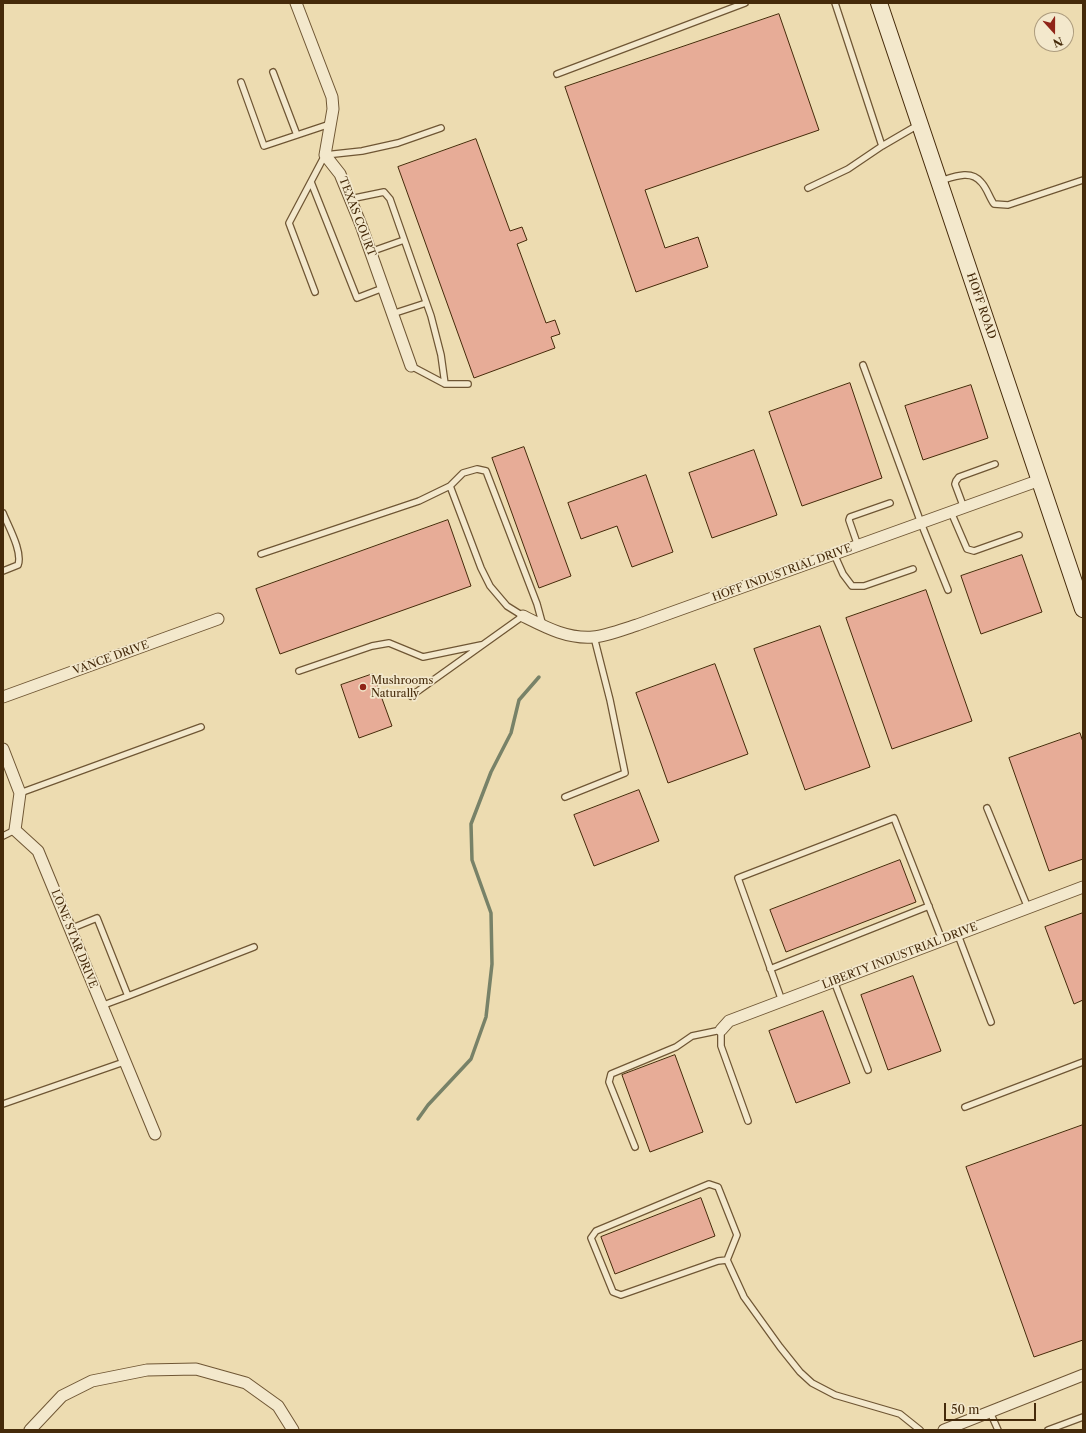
<!DOCTYPE html>
<style>
body{margin:0}
#map{position:relative;width:1086px;height:1433px;overflow:hidden;background:#eddcb1;font-family:"Libre Caslon Text",serif}
canvas{display:block}
.frame{position:absolute;inset:0;border:4px solid #452a0a;pointer-events:none}
.north{position:absolute;left:1034px;top:12px;width:40px;height:40px;box-sizing:border-box;background:#f3e8cc;border:1px solid #ad9c7e;border-radius:50%;rotate:159deg;font-size:11px;font-weight:700;line-height:16px;text-align:center;color:#452a0a}
.north::after{content:'';display:block;margin:auto;width:14px;height:18px;background:#8f2418;clip-path:polygon(50% 0,100% 100%,50% 72%,0 100%)}
.scale{position:absolute;left:944px;top:1403px;width:92px;height:18px;box-sizing:border-box;border:2px solid #452a0a;border-top:0;padding-left:5px;font-size:12px;line-height:14px;white-space:nowrap;color:#452a0a;-webkit-text-stroke:3px #f3e8cc;paint-order:stroke}
</style>
<div id="map">
<canvas width="1086" height="1433"></canvas>
<div class="frame"></div>
<div class="north">N</div>
<div class="scale">50 m</div>
</div>
<script>
const c = document.querySelector('canvas').getContext('2d');
c.lineJoin = 'round';
function trace(path, color, width, dash) { c.strokeStyle = color; c.lineWidth = width; c.lineCap = dash ? 'butt' : 'round'; c.setLineDash(dash || []); c.stroke(path); }
function fill(path, color) { c.fillStyle = color; c.fill(path, 'evenodd'); }
function write(font, color, halo, rows, align = 'center') {
  c.font = font + ' "Libre Caslon Text",serif'; c.lineWidth = 3.5; c.setLineDash([]); c.textBaseline = 'middle'; c.strokeStyle = halo; c.fillStyle = color; for (const [text, x, y, turn = 0] of rows) {
    c.save(); c.translate(x, y); c.rotate((+turn || 0) * Math.PI / 180); c.textAlign = isNaN(turn) ? turn : align; if (halo) c.strokeText(text, 0, 0); c.fillText(text, 0, 0); c.restore();
  }
}
const stream = new Path2D(`
 M 418,1119 L 428,1105 L 471,1059 L 486,1017 L 492,964 L 491,913 L 472,860 L 471,824 L 491,772 L 511,733 L 519,700 L 539,677`);
const building = new Path2D(`
 M 779,14 L 819,130 L 645,190 L 665,248 L 698,237 L 708,267 L 636,292 L 565,87 Z
 M 476,139 L 510,231 L 522,227 L 527,240 L 517,244 L 546,323 L 555,320 L 560,334 L 551,337 L 555,348 L 474,378 L 398,167 Z
 M 850,383 L 882,478 L 802,506 L 769,412 Z
 M 971,385 L 988,438 L 923,460 L 905,406 Z
 M 524,447 L 571,576 L 539,588 L 492,458 Z
 M 754,450 L 777,515 L 712,538 L 689,473 Z
 M 646,475 L 673,552 L 632,567 L 617,526 L 581,539 L 568,503 Z
 M 448,520 L 471,586 L 280,654 L 256,589 Z
 M 1022,555 L 1042,612 L 981,634 L 961,576 Z
 M 926,590 L 972,721 L 892,749 L 846,618 Z
 M 820,626 L 870,767 L 805,790 L 754,649 Z
 M 715,664 L 748,754 L 668,783 L 636,693 Z
 M 373,674 L 392,726 L 359,738 L 341,685 Z
 M 1080,733 L 1083,742 L 1083,859 L 1049,871 L 1009,758 Z
 M 639,790 L 659,841 L 594,866 L 574,815 Z
 M 900,860 L 916,902 L 786,952 L 770,910 Z
 M 1083,913 L 1083,1000 L 1074,1004 L 1045,927 Z
 M 913,976 L 941,1051 L 888,1070 L 861,995 Z
 M 823,1011 L 850,1083 L 796,1103 L 769,1031 Z
 M 675,1055 L 703,1132 L 650,1152 L 622,1075 Z
 M 1083,1125 L 1083,1340 L 1034,1357 L 966,1167 Z
 M 701,1198 L 715,1236 L 615,1274 L 601,1237 Z`);
const lane = new Path2D(`
 M 835,3 L 882,146
 M 273,72 L 297,135
 M 557,74 L 745,3
 M 241,82 L 264,146 L 330,124
 M 940,181 C 953,177 971,169 981,182 C 987,188 989,197 994,204 L 1008,205 L 1083,180
 M 311,182 L 357,298 L 383,288
 M 808,188 L 848,169 L 882,146 L 918,125
 M 350,199 L 384,192 L 390,199 L 431,316 L 441,355 L 445,384
 M 370,252 L 404,240
 M 315,292 L 289,223 L 325,155 L 362,151 L 398,143 L 441,128
 M 392,314 L 426,303
 M 863,365 L 921,523 L 948,590
 M 411,366 L 445,384 L 468,384
 M 964,508 L 955,484 L 956,481 L 959,477 L 995,464
 M 951,512 L 967,549 L 974,551 L 1019,535
 M 3,513 C 8,526 23,552 18,565 L 3,571
 M 858,546 L 849,520 L 850,517 L 890,503
 M 261,554 L 419,501 L 450,486 L 463,473 L 477,469 L 486,471 L 537,604 L 543,626
 M 834,554 L 843,574 L 852,586 L 864,586 L 913,569
 M 299,671 L 372,646 L 389,643 L 423,657 L 481,645
 M 411,696 L 523,616 L 507,606 L 490,586 L 481,568 L 450,486
 M 20,793 L 201,727
 M 565,797 L 625,773 L 610,700 L 594,637
 M 987,808 L 1028,908
 M 3,836 L 15,830
 M 70,929 L 97,918 L 128,996 L 101,1006
 M 958,935 L 991,1022
 M 770,969 L 929,906
 M 834,981 L 868,1070
 M 128,996 L 254,947
 M 782,1001 L 738,878 L 894,818 L 942,940
 M 3,1104 L 124,1062
 M 965,1107 L 1083,1062
 M 635,1147 L 609,1082 L 611,1074 L 676,1047 L 692,1036 L 721,1030 L 721,1046 L 748,1121
 M 727,1260 L 718,1261 L 621,1295 L 613,1292 L 591,1238 L 596,1231 L 709,1184 L 718,1187 L 737,1235 L 727,1260 L 744,1297 L 780,1347 L 800,1372 L 812,1383 L 835,1395 L 900,1414 L 920,1430
 M 990,1412 L 998,1430
 M 1048,1430 L 1083,1417`);
const street = new Path2D(`
 M 296,3 L 332,97 L 333,109 L 325,155 L 340,174 L 361,225 L 411,366
 M 523,616 C 545,627 567,639 593,637 C 606,636 624,629 637,625 L 1040,480
 M 3,697 L 218,619
 M 3,749 L 20,793 L 15,830 L 38,851 L 155,1134
 M 721,1030 L 729,1021 L 1083,887
 M 30,1430 L 62,1396 L 92,1381 L 147,1370 L 196,1369 L 246,1383 L 278,1406 L 293,1430
 M 944,1430 L 1083,1375`);
const secondary = new Path2D(`
 M 879,3 L 1083,609`);
const markers = [
 [363,687,4,"#8f2418"]
];
const streetNames = [
 ["TEXAS COURT",357,217,69],
 ["HOFF ROAD",981,306,71],
 ["HOFF INDUSTRIAL DRIVE",782,573,-20],
 ["VANCE DRIVE",111,658,-20],
 ["LONE STAR DRIVE",74,939,68],
 ["LIBERTY INDUSTRIAL DRIVE",900,956,-21]
];
const poiNames = [
 ["Mushrooms",371,681],
 ["Naturally",371,694]
];
trace(stream, '#788268', 3.5);
fill(building, '#e7ac97');
trace(building, '#452a0a', 1);
trace(lane, '#6f5634', 8);
trace(street, '#6f5634', 13);
trace(secondary, '#452a0a', 18);
trace(lane, '#f3e8cc', 5.5);
trace(street, '#f3e8cc', 11);
trace(secondary, '#f3e8cc', 16);
for (const [x, y, r, color] of markers) { const dot = new Path2D(); dot.arc(x, y, r, 0, 2 * Math.PI); c.fillStyle = color; c.fill(dot); trace(dot, '#f3e8cc', 1.5); }
write('11px', '#452a0a', '#f3e8cc', streetNames);
write('11px', '#452a0a', '#f3e8cc', poiNames, 'left');
</script>
